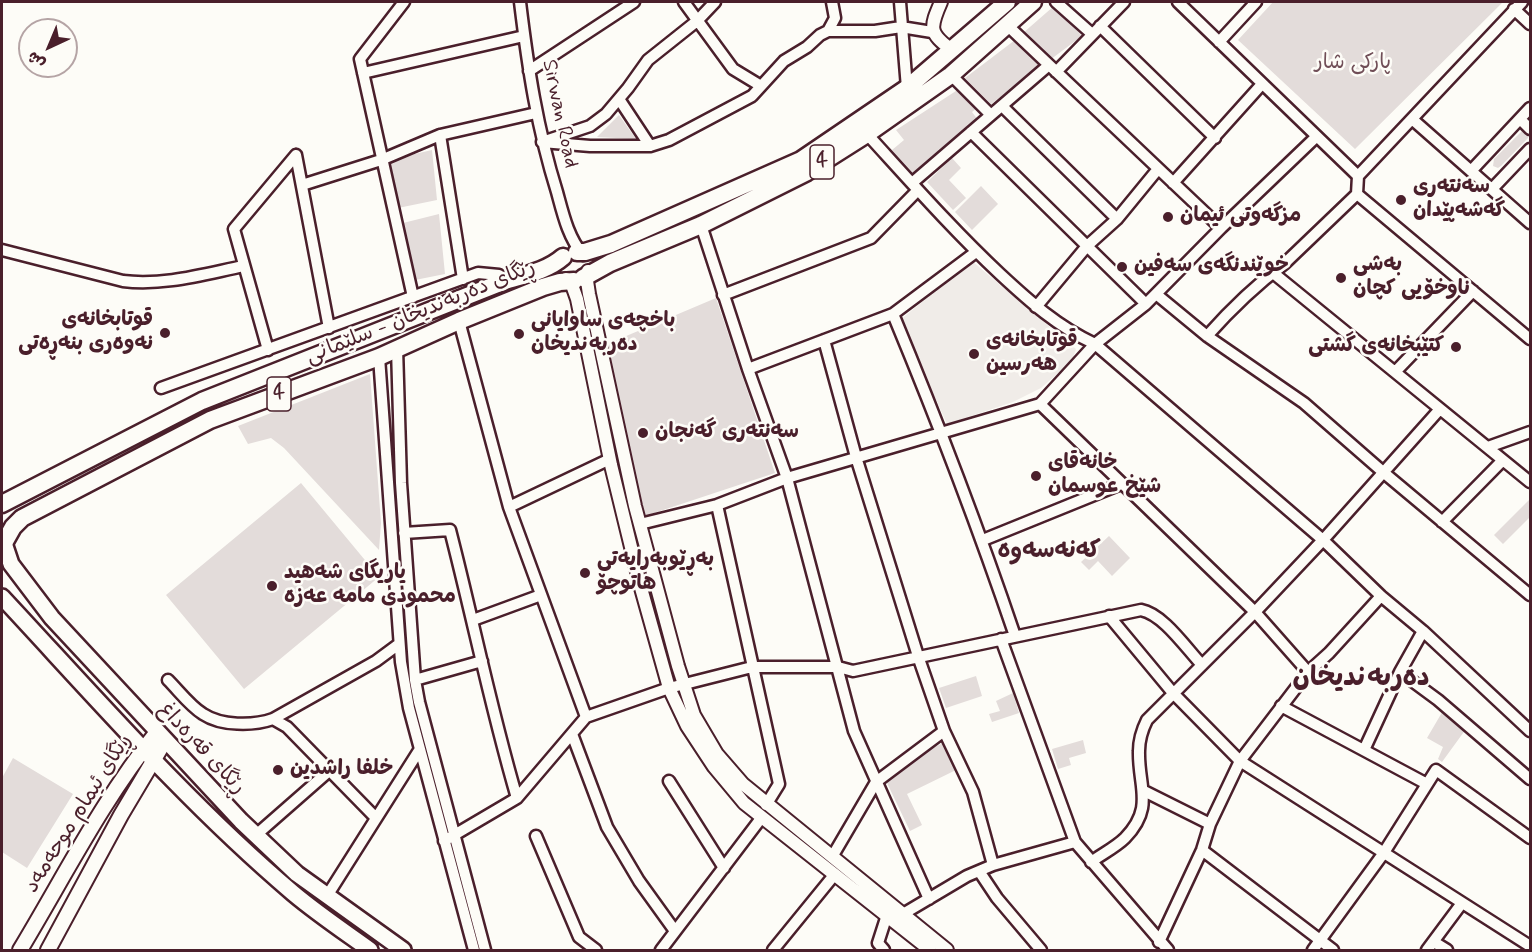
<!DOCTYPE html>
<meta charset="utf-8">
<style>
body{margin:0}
#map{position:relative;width:1532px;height:952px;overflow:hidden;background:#fdfcf7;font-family:Mynerve,"Playpen Sans Arabic",sans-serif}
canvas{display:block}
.frame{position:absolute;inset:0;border:3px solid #4a1f2b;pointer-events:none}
.north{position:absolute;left:18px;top:18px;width:60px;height:60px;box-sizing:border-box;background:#fdfcf7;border:2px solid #b5a4a5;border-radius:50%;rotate:224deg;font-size:16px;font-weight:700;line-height:24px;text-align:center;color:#4a1f2b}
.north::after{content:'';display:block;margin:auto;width:21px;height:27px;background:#4a1f2b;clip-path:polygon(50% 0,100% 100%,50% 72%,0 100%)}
</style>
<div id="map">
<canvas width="1532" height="952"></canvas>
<div class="frame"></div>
<div class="north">ش</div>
</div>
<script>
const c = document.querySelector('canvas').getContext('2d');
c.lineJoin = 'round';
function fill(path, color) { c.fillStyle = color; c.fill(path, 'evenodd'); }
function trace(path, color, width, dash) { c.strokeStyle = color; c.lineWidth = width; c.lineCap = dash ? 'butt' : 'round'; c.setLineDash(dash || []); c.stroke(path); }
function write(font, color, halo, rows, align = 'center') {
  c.font = font + ' Mynerve,"Playpen Sans Arabic",sans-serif'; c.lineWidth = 5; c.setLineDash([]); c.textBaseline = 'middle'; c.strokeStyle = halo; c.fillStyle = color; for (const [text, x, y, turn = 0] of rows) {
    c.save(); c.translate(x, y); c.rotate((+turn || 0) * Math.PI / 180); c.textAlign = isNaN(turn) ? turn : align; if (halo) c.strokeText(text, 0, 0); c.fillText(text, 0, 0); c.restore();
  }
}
const built = new Path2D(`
 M 972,261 L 1076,349 L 1072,361 L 1041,388 L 1013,402 L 947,424 L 900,320 Z`);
const green = new Path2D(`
 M 1273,2 L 1503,2 L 1355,149 L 1238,40 Z
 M 1054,6 L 1082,36 L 991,104 L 965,78 L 1015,40 Z
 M 959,89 L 977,108 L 972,112 L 978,120 L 914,174 L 892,150 L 904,140 L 896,130 Z
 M 619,115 L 636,139 L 597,137 Z
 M 1524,129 L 1529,133 L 1528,138 L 1501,166 L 1498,168 L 1493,166 L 1494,159 Z
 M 432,150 L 437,200 L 398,208 L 388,160 Z
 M 952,158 L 961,168 L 949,180 L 966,198 L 953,210 L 927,182 Z
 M 981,186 L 998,204 L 972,230 L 955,212 Z
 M 439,214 L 445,274 L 415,280 L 403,223 Z
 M 716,298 L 775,473 L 645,516 L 605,345 Z
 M 370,374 L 381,523 L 379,550 L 284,448 L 271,438 L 248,444 L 238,426 Z
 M 301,483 L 379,577 L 244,689 L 166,595 Z
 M 1530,499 L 1530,517 L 1503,544 L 1494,535 Z
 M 1109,536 L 1130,558 L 1112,576 L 1098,561 L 1089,570 L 1081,562 Z
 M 976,676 L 982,696 L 946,708 L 939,688 Z
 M 1013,693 L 1019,713 L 992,722 L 989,714 L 1000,711 L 996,701 Z
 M 1444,709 L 1466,729 L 1442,762 L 1438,759 L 1443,747 L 1427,738 Z
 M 1083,740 L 1086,753 L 1069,758 L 1071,765 L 1058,769 L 1052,749 Z
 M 943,743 L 956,770 L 907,794 L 922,825 L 910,831 L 887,783 L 914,757 Z
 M 13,758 L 73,794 L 27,868 L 2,852 L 2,778 Z`);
const minor = new Path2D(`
 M 404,2 L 360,59 L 413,297
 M 520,2 C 528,68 537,128 557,192 C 563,214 568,237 583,255
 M 684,2 L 733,69 L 761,86
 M 900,2 L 907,88
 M 1056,2 L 1092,34
 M 1178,2 L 1358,176 L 1357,194 L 1530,339
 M 1514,9 L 1530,24
 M 1007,25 L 1221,228
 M 1100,26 L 1215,138
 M 828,31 L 835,18 L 832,2
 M 1219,42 L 1256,2
 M 529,71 L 634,2
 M 1056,72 L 1124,2
 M 363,73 L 524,36
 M 951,75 L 991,115
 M 619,99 L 650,146
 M 1002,106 L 1117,219
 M 1412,119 L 1530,223
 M 1520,119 L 1530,129
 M 971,132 L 1146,304
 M 867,134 C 910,181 953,230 1000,274 C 1029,301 1058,327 1095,344 L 1323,540 L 1381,596 L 1423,631 L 1530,731
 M 440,135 L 463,279
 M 548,140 L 590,126 L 606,114 L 628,88 L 648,60 L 697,21 L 715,2
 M 542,142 L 590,146 L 650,146 L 669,140 L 752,96 L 784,61 L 807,47 L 820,35 L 828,31 L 875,31 L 901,27 L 932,32
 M 296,155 L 329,328
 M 1471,171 L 1530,108
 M 1358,176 L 1522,2
 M 912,183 L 1049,65
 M 1173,183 L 1262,84
 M 302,185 L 381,160 L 440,135 L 536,113
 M 1492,189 L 1530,149
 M 701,225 L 748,369 L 787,478 L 854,731 L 929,899
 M 2,250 L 123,281 C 164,286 204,274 244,266
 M 1272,272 L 1530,482
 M 1156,294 L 1207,336 L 1304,403 L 1383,472 L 1530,595
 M 723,295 L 871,238 L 918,190
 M 1036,307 L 1087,246 L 1117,219 L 1158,169
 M 893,314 C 937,420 978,527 1015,636
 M 459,321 L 509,507 L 586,717
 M 1207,336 C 1231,309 1256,285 1284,264 L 1357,194
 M 824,340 L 856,457 L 918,656 L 944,731 L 973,792 L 993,865
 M 397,348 L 401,483 L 415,680 L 419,702 L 485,950
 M 268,350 L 234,229 L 296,155
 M 379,357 L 401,662 L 409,708 L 474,950
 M 748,369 L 893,314 L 976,252
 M 1395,372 L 1473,291
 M 161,388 L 478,273 L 499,275 L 505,281
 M 1040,404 L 1255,612 L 1308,672
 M 1488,447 L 1530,432
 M 717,505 L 779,784 L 766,805
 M 509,507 L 610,459
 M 1442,522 L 1503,460
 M 640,524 L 717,505 L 787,478 L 1040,404 L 1095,344 L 1146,304 L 1221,228 L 1316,137
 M 404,533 L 450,530 C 473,619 491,710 517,798
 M 983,540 L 1121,484
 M 1109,616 L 1173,693 L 1240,761 L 1530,946
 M 473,620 L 541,595
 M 1001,639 L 1075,842 L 1168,950
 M 1400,672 L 1438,700 L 1530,779
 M 168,680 C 179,691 190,706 203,714 C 221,726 253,726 273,719 L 376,661 L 399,644
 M 415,680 L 482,661
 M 1281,706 L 1427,784
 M 273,719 L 287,727 L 376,818
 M 572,734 L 607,827 L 639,881 L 675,931
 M 1364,750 L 1400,672 L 1423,631
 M 669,781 L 724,868
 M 1144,791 L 1210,824
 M 256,835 L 329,771
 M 536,836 L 579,937 L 596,950
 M 444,841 L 517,798 L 586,717 L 669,688 L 752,667 L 838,667 L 853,671 L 1141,610 C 1163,614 1186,648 1202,665
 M 1202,850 L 1333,950
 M 832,857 L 876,782 L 944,731
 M 1091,862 C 1102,854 1116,847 1125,838 C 1155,807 1138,787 1139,751 C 1139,740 1142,730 1147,720 L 1255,612 L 1323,540 L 1440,409
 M 979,871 L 997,898 L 1041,950
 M 327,896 L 420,749
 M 903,914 L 967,876 L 993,865 L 1075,842
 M 1159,942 L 1202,850 L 1210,824 L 1240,761 L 1308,672 L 1329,653 L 1381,596
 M 1434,942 L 1447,950
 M 661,950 L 762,817
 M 773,950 L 835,874
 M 884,950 L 878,943 L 887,915
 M 1313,950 L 1383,854 L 1436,770 L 1530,838
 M 1427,950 L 1462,903`);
const tertiary = new Path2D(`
 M 941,2 C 930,27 928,33 952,50
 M 588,271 L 587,281 L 589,294 L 635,506 L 678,666 L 694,715 L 717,754 L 743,784 L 947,950
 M 566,279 L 572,285 L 577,299 L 611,465 L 641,588 L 669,688 L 687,726 L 714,767 L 744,803 L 930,950`);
const secondary = new Path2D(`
 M 20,950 C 64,877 103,799 157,732
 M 48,950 L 121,815 L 165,741`);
const primary = new Path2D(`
 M 4,543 L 11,564 L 52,618 L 241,821 L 297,874 L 403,950
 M 2,597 C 96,698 188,804 293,893 C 318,914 345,932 370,950`);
const trunk = new Path2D(`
 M 577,252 L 585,252 L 611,244 L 801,160 L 907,88 L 1007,2
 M 583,278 L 610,263 L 701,225 L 807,172 L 867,134 L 951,75 L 1033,2
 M 2,504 L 202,401 L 505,281 C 525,275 547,271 563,257
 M 4,543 L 13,527 L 22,518 L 210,420 L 379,357 L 459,321 L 543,287 L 560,282 L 574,281`);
const markers = [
 [1401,200,6,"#4a1f2b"],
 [1168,217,6,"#4a1f2b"],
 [1122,267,6,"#4a1f2b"],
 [1341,278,6,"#4a1f2b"],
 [165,333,6,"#4a1f2b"],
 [519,334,6,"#4a1f2b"],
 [1456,347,6,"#4a1f2b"],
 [974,354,6,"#4a1f2b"],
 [643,433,6,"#4a1f2b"],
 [1036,476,6,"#4a1f2b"],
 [585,573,6,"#4a1f2b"],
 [272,586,6,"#4a1f2b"],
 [278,770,6,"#4a1f2b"]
];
const shields = [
 [822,162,24],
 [279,394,24]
];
const shieldNames = [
 ["4",822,162],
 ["4",279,394]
];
const parkNames = [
 ["پاركى شار",1353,64]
];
const streetNames = [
 ["Sirwan Road",559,114,78],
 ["ڕێگای دەربەندیخان - سلێمانی",421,313,-22],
 ["ڕێگای قەرەداغ",201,749,47],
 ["ڕێگای ئیمام موحەمەد",79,814,-58]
];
const poiNames = [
 ["سەنتەری",1413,188],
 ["گەشەپێدان",1413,212],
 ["مزگەوتی ئیمان",1180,217],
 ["بەشی",1353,266],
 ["ناوخۆیی کچان",1353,290],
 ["خوێندنگەی سەفین",1134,267],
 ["قوتابخانەی",153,321,"right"],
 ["نەوەری بنەڕەتی",153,345,"right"],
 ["باخچەی ساوایانی",531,322],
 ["دەربەندیخان",531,346],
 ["قوتابخانەی",986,342],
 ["هەرسین",986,366],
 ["کتێبخانەی گشتی",1444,347,"right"],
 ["سەنتەری گەنجان",655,433],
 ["خانەقای",1048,464],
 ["شێخ عوسمان",1048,488],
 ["بەڕێوبەرایەتی",597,561],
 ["هاتوچۆ",597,585],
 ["یاریگاى شه‌هید",284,574],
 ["محمودى مامه‌ عه‌زه",284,598],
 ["خلفا راشدين",290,770]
];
const quarterNames = [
 ["کەنەسەوە",1049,552]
];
const districtNames = [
 ["دەربەندیخان",1361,679]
];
fill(built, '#f0ece8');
fill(green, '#e3dcda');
trace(minor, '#4a1f2b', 15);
trace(tertiary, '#4a1f2b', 16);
trace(secondary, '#4a1f2b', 18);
trace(primary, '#4a1f2b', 20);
trace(trunk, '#4a1f2b', 21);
trace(minor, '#fdfcf7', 10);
trace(tertiary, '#fdfcf7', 12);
trace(secondary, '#fdfcf7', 14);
trace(primary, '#fdfcf7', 15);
trace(trunk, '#fdfcf7', 16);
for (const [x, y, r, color] of markers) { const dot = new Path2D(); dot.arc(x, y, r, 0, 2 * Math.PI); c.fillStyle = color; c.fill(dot); trace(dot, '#fdfcf7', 2); }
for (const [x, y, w] of shields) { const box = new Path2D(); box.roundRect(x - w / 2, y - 17, w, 34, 4.5); c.fillStyle = '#fdfcf7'; c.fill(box); trace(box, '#4a1f2b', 1.5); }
write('bold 20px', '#4a1f2b', null, shieldNames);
write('21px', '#704e57', '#fdfcf7', parkNames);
write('21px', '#4a1f2b', '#fdfcf7', streetNames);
write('bold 21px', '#4a1f2b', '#fdfcf7', poiNames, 'left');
write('bold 24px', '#4a1f2b', '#fdfcf7', quarterNames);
write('bold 27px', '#4a1f2b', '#fdfcf7', districtNames);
</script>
